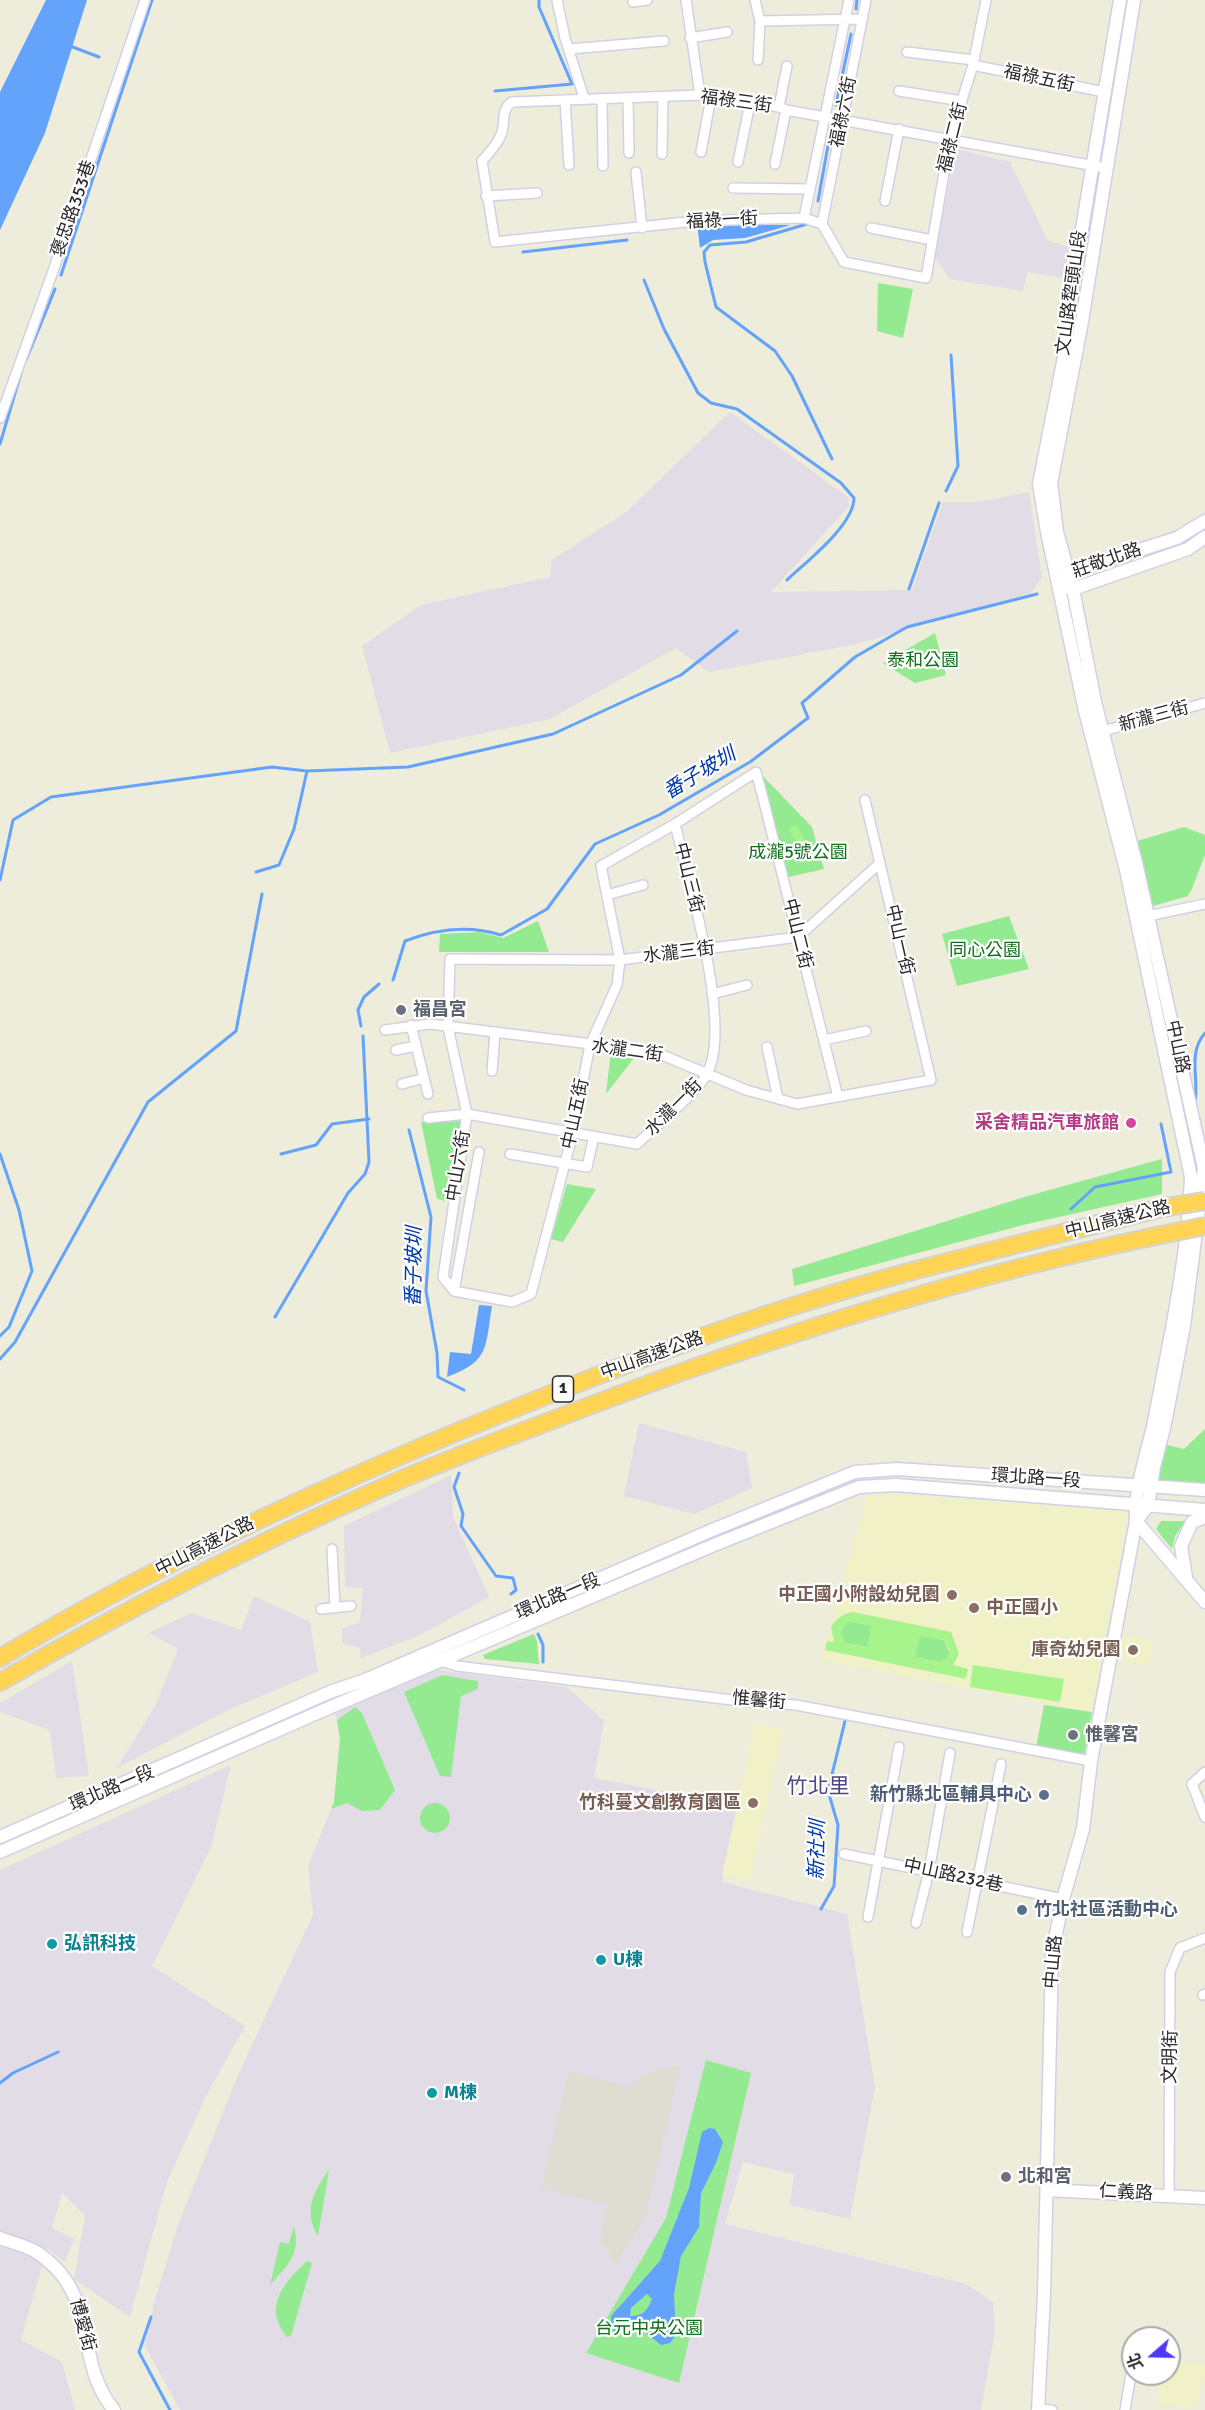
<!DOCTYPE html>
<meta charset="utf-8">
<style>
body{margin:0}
#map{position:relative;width:1205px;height:2410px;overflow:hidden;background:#eeecdb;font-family:Signika,"Noto Sans TC",sans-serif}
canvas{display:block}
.north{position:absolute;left:1121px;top:2326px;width:60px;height:60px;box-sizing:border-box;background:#fff;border:2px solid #aaa;border-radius:50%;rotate:250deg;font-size:16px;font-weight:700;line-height:24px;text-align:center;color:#2a2a2a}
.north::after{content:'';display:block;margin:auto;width:21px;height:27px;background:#5037ff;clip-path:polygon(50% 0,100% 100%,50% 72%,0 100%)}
</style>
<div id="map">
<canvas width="1205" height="2410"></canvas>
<div class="north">北</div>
</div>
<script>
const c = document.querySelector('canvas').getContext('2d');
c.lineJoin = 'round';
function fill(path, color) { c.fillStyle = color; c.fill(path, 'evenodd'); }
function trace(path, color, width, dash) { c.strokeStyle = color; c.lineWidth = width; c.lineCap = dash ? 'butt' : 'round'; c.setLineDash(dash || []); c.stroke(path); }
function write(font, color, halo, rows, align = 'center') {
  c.font = font + ' Signika,"Noto Sans TC",sans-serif'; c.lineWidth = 4.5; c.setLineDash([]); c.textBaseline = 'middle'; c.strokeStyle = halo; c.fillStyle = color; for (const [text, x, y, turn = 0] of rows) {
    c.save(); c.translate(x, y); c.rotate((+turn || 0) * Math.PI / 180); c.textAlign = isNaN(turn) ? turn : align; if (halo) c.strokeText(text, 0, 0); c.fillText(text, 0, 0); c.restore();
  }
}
const industrial = new Path2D(`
 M 956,149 L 1010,162 L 1048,241 L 1069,247 L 1064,278 L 1027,272 L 1023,291 L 950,279 L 934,256 Z
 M 730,412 L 848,497 L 849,506 L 771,592 L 912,590 L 943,502 L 979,502 L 1029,492 L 1042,577 L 1031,593 L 857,644 L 709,672 L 676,648 L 550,719 L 390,753 L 362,646 L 421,605 L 550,577 L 552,560 L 626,512 Z
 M 639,1423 L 746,1452 L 752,1488 L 694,1514 L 624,1496 Z
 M 451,1475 L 453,1517 L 489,1597 L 418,1636 L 361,1658 L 360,1648 L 342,1643 L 342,1628 L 360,1623 L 363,1588 L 345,1587 L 344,1526 Z
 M 254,1596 L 310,1622 L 318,1672 L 228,1710 L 117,1768 L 155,1706 L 178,1649 L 149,1633 L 191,1613 L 241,1630 Z
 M 72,1661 L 89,1776 L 56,1778 L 50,1730 L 0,1712 L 0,1703 Z
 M 430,1669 L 567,1687 L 604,1721 L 594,1778 L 738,1806 L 722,1882 L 847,1914 L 875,2087 L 850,2219 L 790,2205 L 794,2174 L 743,2162 L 725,2224 L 966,2284 L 993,2302 L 995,2331 L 981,2410 L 180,2410 L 145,2346 L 155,2299 L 179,2222 L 237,2077 L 313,1915 L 308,1866 L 334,1802 L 340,1738 L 334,1707 Z
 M 231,1765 L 211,1847 L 152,1966 L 245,2026 L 206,2096 L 167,2182 L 130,2317 L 74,2279 L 85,2216 L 62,2193 L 52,2228 L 74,2239 L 65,2262 L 47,2248 L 21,2340 L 62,2362 L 75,2410 L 0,2410 L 0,1870 Z`);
const education = new Path2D(`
 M 868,1492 L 1127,1511 L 1121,1557 L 1092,1712 L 821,1660 Z
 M 1117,1634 L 1153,1641 L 1149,1665 L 1113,1659 Z
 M 755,1724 L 783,1730 L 750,1882 L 722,1875 Z
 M 1169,2359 L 1205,2365 L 1205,2376 L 1195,2408 L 1158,2404 L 1159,2374 L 1169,2374 Z`);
const green = new Path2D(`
 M 878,283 L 913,289 L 903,338 L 877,331 Z
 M 935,633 L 946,675 L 915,683 L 883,663 Z
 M 757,770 L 812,827 L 824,869 L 784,878 Z
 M 1184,827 L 1205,835 L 1205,855 L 1191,891 L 1188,896 L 1146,908 L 1134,842 Z
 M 1009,916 L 1029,969 L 957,986 L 942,934 Z
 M 538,921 L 549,952 L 439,952 L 440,934 L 479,932 L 503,938 Z
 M 611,1050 L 638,1053 L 606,1094 Z
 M 462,1121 L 450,1202 L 437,1199 L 421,1122 Z
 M 1162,1159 L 1162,1194 L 1023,1225 L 794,1286 L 792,1269 L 1031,1195 Z
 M 567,1184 L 596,1189 L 563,1242 L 551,1239 Z
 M 1205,1429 L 1205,1485 L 1157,1480 L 1163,1444 L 1184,1449 Z
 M 1161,1521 L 1186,1521 L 1175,1536 L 1172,1549 L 1156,1529 Z
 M 848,1621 L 944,1640 L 950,1654 L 945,1661 L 939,1662 L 845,1643 L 840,1631 Z
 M 534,1634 L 537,1641 L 539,1664 L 485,1659 L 483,1655 Z
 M 442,1675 L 478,1681 L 478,1689 L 461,1696 L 451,1777 L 440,1776 L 404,1692 Z
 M 1044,1705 L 1092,1712 L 1084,1757 L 1036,1748 Z
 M 355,1707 L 362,1713 L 395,1790 L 380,1810 L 362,1811 L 347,1803 L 331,1809 L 334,1802 L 340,1738 L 337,1720 Z
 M420 1818a15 15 0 1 1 30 0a15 15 0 1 1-30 0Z
 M 706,2060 L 751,2073 L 679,2383 L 586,2353 L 666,2218 Z
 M 329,2170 L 318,2236 C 303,2211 313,2192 329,2170 Z
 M 294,2226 C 301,2254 288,2265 270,2285 L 280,2242 L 289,2244 Z
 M 307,2261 L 312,2263 L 291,2336 L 287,2337 C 262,2306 284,2283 307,2261 Z`);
const pitch = new Path2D(`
 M 797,826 L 809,847 L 804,852 L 789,831 L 790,827 Z
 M 853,1612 L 951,1632 L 959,1654 L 953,1665 L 968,1669 L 966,1679 L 825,1650 L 827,1641 L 834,1642 L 831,1627 C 836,1619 843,1613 853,1612 ZM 848,1621 L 871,1626 L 867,1648 L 845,1643 L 840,1631 ZM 920,1636 L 944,1640 L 949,1649 L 948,1658 L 939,1662 L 915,1657 Z
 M 973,1665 L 1064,1679 L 1060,1702 L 970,1687 Z`);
const plaza = new Path2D(`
 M 680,2067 L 646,2214 L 616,2264 L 600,2239 L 608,2204 L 542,2188 L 569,2071 L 631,2088 L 639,2078 L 664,2068 Z`);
const water = new Path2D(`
 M 46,0 L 87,0 L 45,133 L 0,230 L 0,92 Z
 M 697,224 L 791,225 L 745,238 L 713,240 L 700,248 Z
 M 479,1305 L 492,1306 C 485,1348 490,1361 447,1377 L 450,1352 L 471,1354 Z
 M 709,2128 L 715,2129 L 723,2142 L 716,2163 L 701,2193 L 699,2227 L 681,2256 L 674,2294 L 676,2335 L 670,2343 L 661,2345 L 640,2328 L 617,2334 L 612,2328 L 611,2316 L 660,2261 L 689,2188 L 702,2132 ZM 647,2294 L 652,2299 C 647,2311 643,2316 630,2316 L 631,2308 Z`);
const stream = new Path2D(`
 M 856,9 L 857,0
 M 70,46 L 99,57
 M 495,91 L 572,84 L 539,7 L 539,0
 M 836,105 L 851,34
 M 818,201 L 831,129
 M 807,224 L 746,242 L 710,245 L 704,252 L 705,262 L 716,307 L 775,351 L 792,376 L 832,459
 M 523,252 L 627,240
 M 61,275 L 152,0
 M 644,280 L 664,329 L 698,393 L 711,403 L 737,409 L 841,483 L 854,498 C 854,525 806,562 787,580
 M 26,360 L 55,289
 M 0,444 L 23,366
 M 946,491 L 958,466 L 951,355
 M 909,589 L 939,503
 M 256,872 L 279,865 L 294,829 L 307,771
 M 0,880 L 13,820 L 51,797 L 272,767 L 307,771 L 408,767 L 553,734 L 681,675 L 737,631
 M 393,980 L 405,941 C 436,929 469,925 501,935 L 547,909 L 595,844 L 659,815 L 750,762 L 808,718 L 802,703 L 855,657 L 907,627 L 1037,594
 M 361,1026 L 358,1010 L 364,997 L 379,984
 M 1194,1106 C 1201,1081 1186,1055 1205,1033
 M 409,1130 L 431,1217 L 426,1291 L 437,1353 L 438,1377 L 464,1390
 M 0,1154 L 19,1210 L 32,1271 L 9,1327 L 0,1336
 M 281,1154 L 316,1145 L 332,1124 L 369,1119
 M 1071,1209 L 1095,1187 L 1171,1172 L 1161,1124
 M 275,1317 L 348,1193 L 365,1174 L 369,1162 L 363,1036
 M 0,1359 L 15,1342 L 148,1102 L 236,1031 L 262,894
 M 459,1473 L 454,1487 L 463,1514 L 461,1526 L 496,1576 L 513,1578 L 516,1590 L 511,1594
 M 538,1634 L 543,1645 L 543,1662
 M 821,1909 L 834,1886 L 838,1825 L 828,1791 L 845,1721
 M 0,2083 L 13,2073 L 58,2052
 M 151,2317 L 139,2352 L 170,2410`);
const street = new Path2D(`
 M 557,0 L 565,38 L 584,98
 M 686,0 L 700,95
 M 755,0 L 760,21 L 863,19
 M 986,0 L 973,65 L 950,138 L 926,278 L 844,262 L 822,224 L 804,218 L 696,221 L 495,242 L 482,161 C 488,154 496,146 500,137 C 507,125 499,111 512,102 L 700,95 L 779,107 L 786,110 L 1106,168
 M 633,2 L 647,0
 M 690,38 L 727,32
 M 569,49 L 664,41
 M 907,52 L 974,60
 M 758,60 L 760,21
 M 973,65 L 1104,92
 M 899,91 L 962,101
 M 628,98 L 629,153
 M 602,99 L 603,166
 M 565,100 L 569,165
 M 779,107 L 787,66
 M 701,152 L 711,97
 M 662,154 L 663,97
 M 738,162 L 750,103
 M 775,164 L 786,110
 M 636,172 L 642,228
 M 733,188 L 810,189
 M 486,196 L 537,193
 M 885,201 L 899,129
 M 804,218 L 849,0
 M 822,224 L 866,0
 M 871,228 L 932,240
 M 0,418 L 52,274 L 145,0
 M 1103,731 L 1205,703
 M 607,895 L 643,885
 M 1148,916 L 1205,904
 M 712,994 L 747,985
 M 411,1025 L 428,1094
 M 385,1030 L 430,1024 L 655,1052 L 746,1090 L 797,1104 L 931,1080 L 865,800
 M 824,1040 L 866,1031
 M 767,1047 L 778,1099
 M 396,1050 L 416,1046
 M 492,1071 L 495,1033
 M 402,1084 L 424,1078
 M 838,1097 L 762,794 L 756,772 L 675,824 L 601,866 L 620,960 L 617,985 L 590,1045 L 573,1132 L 531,1294 L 512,1302 L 454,1291 L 443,1277 L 467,1114 L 448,1027 L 450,959 L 620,960 L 798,937 L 880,863
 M 428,1118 L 467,1114 L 637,1144 C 654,1128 700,1090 708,1072 C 732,1022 688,880 675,824
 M 510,1154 L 587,1167 L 594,1136
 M 454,1291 L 479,1152
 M 332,1549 L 335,1608
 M 321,1609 L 351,1606
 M 437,1660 L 457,1666 L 740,1701 L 796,1705 L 1091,1761
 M 1205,1772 L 1192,1784 L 1205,1817
 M 844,1854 L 1063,1899
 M 868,1917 L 899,1747
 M 916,1923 L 929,1871 L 950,1753
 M 967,1932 L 1001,1764
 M 1203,1995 L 1205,1994
 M 1169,2195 L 1170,1972 L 1180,1948 L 1205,1938
 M 1137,2338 L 1138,2335
 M 1038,2409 L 1052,2410
 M 1125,2410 L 1133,2363`);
const secondary = new Path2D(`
 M 1134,0 L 1081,327 L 1051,483 L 1057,532 L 1073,589 L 1095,702 L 1137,867 L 1204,1168 L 1184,1326 L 1164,1428 L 1154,1467 L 1148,1506 L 1136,1521
 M 1064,577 L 1067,573 L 1177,538 L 1205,521
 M 1065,587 L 1073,589 L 1188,549 L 1205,537
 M 1136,1521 L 1205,1602
 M 1186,1577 L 1181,1546 L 1192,1522 L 1205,1517
 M 0,1837 L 330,1692 L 365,1680 L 710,1531 L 855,1472 L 897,1469 L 1205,1490
 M 0,1852 L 331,1707 L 714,1545 L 859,1487 L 896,1485 L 1205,1510
 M 1047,2190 L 1205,2198
 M 0,2238 C 12,2243 28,2246 38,2253 C 102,2297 72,2359 114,2410
 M 1038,2410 L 1044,2295 L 1052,1954 L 1063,1899 L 1083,1829 L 1091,1761 L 1136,1521 C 1134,1488 1147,1455 1154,1422 C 1169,1342 1188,1259 1191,1177 L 1126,870 L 1085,711 L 1047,532 L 1039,484 L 1064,357 L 1075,271 L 1120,0`);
const highway = new Path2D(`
 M 0,1658 C 158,1563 326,1485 496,1416 C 624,1364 754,1315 887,1278 C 978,1253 1070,1232 1161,1208
 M 0,1682 C 125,1610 253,1545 384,1487 C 447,1459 512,1436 576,1411 C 765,1339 959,1277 1156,1236`);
const highwayBridge = new Path2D(`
 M 1161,1208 L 1205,1201
 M 1156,1236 L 1205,1226`);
const markers = [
 [401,1010,6,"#6b7280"],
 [1131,1123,6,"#d1479c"],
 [952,1595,6,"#8d6e63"],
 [974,1608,6,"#8d6e63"],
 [1133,1650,6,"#8d6e63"],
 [1073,1735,6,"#6b7280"],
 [1044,1795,6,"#5c6f8a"],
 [753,1803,6,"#8d6e63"],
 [1022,1910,6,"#5c6f8a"],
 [52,1944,6,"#0f9aa8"],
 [601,1960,6,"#0f9aa8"],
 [432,2093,6,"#0f9aa8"],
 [1006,2177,6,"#6b7280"]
];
const shields = [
 [563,1389,21]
];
const shieldNames = [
 ["1",563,1389]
];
const streetNames = [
 ["福祿五街",1039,79,12],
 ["福祿三街",736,102,8],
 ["福祿六街",844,112,-79],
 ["福祿二街",953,138,-76],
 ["褒忠路353巷",74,209,-71],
 ["福祿一街",722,221,-3],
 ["文山路犂頭山段",1072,293,-82],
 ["莊敬北路",1107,561,-19],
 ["新瀧三街",1154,717,-15],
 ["中山三街",688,878,76],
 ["中山二街",797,934,76],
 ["中山一街",899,940,77],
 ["水瀧三街",679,953,-7],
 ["中山路",1177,1047,78],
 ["水瀧二街",627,1051,8],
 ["水瀧一街",674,1108,-45],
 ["中山五街",576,1114,-78],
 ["中山六街",459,1166,-81],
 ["中山高速公路",1118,1220,-14],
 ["中山高速公路",652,1356,-20],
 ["環北路一段",1036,1479,4],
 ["中山高速公路",205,1547,-27],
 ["環北路一段",558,1597,-23],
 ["惟馨街",759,1701,5],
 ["環北路一段",112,1789,-23],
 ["中山路232巷",953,1876,12],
 ["中山路",1054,1962,-85],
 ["文明街",1171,2057,-89],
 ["仁義路",1126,2193,3],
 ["博愛街",82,2325,75]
];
const parkNames = [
 ["泰和公園",923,661],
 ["成瀧5號公園",798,853],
 ["同心公園",985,951],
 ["台元中央公園",649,2329]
];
const worshipNames = [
 ["福昌宮",413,1010],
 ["惟馨宮",1085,1735],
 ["北和宮",1018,2177]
];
const hotelNames = [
 ["采舍精品汽車旅館",1119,1123]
];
const educationNames = [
 ["中正國小附設幼兒園",940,1595],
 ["中正國小",986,1608,"left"],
 ["庫奇幼兒園",1121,1650],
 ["竹科蔓文創教育園區",741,1803]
];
const serviceNames = [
 ["新竹縣北區輔具中心",1032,1795],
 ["竹北社區活動中心",1034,1910,"left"]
];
const cultureNames = [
 ["弘訊科技",64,1944],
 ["U棟",613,1960],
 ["M棟",444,2093]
];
const waterNames = [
 ["番子坡圳",700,774,-31],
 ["番子坡圳",415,1267,-89],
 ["新社圳",818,1850,-88]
];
const quarterNames = [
 ["竹北里",818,1787]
];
fill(industrial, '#e2dce6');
fill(education, '#f1f1c8');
fill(green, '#94ea91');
fill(pitch, '#a7f38c');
fill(plaza, '#deddd2');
fill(water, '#63a3fb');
trace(stream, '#63a3fb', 3);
trace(street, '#d2d0e5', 12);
trace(secondary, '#d2d0e5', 15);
trace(highway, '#d4d4d4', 20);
trace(street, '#fff', 9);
trace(secondary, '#fff', 12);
trace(highway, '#ffd455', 16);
trace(highwayBridge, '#d4d4d4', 20, []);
trace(highwayBridge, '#ffd455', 16);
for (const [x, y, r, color] of markers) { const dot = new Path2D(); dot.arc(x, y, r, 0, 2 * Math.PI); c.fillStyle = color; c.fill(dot); trace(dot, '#fff', 2); }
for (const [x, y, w] of shields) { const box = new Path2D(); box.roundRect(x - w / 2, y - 13, w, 26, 4.5); c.fillStyle = '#fff'; c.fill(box); trace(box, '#2a2a2a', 1.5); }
write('bold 16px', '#2a2a2a', null, shieldNames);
write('18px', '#2a2a2a', '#fff', streetNames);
write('18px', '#126f1c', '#fff', parkNames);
write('bold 18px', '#5b616d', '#fff', worshipNames, 'left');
write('bold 18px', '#b23c85', '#fff', hotelNames, 'right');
write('bold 18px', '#785e54', '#fff', educationNames, 'right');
write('bold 18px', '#4e5e75', '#fff', serviceNames, 'right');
write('bold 18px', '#0d838f', '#fff', cultureNames, 'left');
write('italic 20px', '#003aa9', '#fff', waterNames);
write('21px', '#4e4680', '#fff', quarterNames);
</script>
